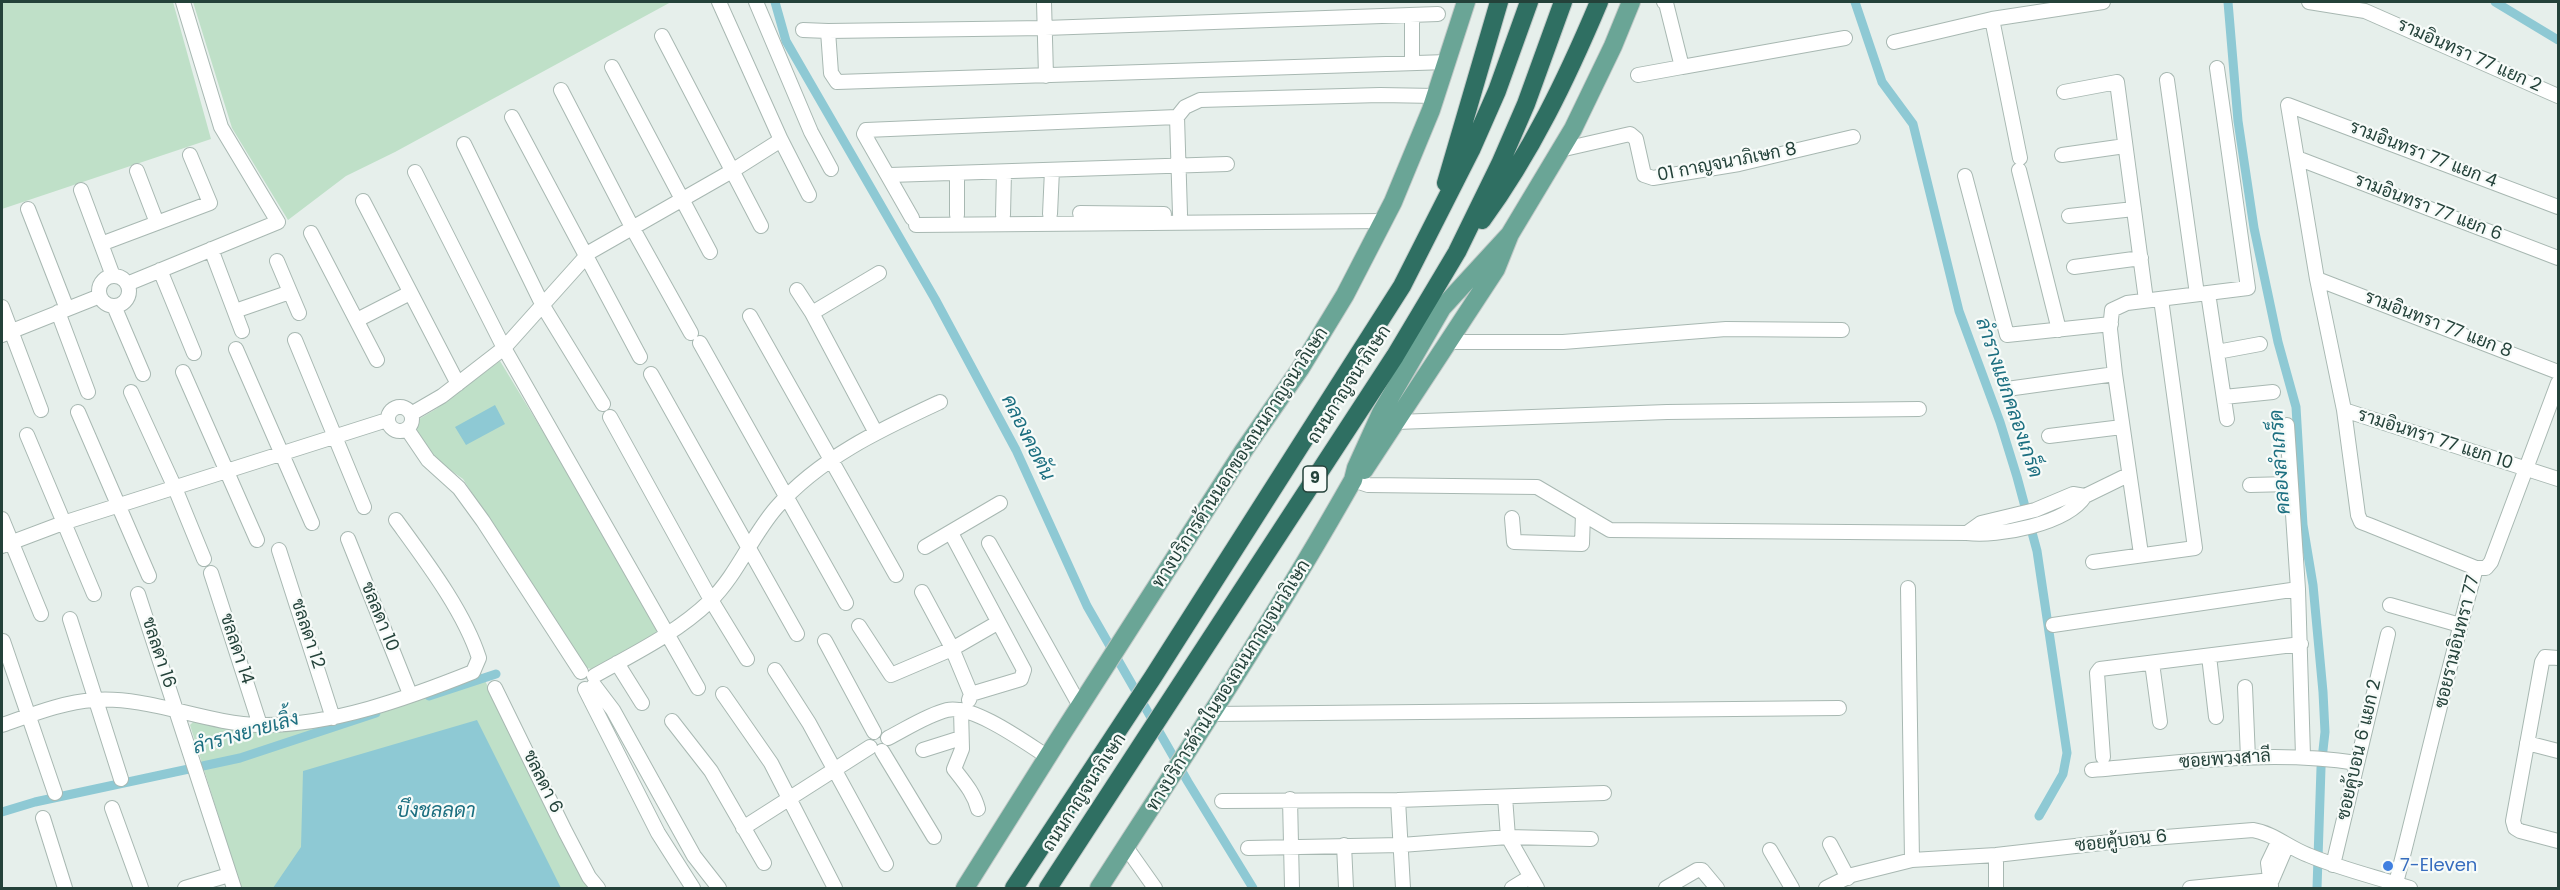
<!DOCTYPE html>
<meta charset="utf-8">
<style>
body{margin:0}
#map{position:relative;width:2560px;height:890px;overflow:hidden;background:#e6efeb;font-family:Poppins,sans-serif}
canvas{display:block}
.frame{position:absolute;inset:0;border:3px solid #24423a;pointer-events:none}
</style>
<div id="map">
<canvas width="2560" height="890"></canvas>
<div class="frame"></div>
</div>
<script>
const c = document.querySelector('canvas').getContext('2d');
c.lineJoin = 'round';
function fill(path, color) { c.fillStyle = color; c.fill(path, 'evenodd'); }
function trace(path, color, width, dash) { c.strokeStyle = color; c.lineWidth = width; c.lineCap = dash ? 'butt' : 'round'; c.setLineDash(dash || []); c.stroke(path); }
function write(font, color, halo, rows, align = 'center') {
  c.font = font + ' Poppins,Sarabun,sans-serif'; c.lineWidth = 4.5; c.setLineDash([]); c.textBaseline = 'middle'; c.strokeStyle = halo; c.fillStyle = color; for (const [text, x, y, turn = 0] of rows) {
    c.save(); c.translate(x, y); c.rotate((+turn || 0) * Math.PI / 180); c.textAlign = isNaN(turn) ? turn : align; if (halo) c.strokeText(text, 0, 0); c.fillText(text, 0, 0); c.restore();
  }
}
const green = new Path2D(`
 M 2,2 L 173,2 L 211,139 L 2,209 Z
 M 193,2 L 671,2 L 395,152 L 346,176 L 288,220 L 232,128 Z
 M 500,361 L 666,634 L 596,670 L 583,667 L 463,479 L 436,460 L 413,428 L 414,422 L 436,409 Z
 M 481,673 L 589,884 L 587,888 L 241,888 L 190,725 L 194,721 L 311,728 L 372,715 Z`);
const water = new Path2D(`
 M 495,405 L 505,424 L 466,445 L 455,427 Z
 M 477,720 L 561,888 L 273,888 L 301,847 L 303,771 Z`);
const canal = new Path2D(`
 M 775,2 L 786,41 L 935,299 L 1016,450 L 1087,606 L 1188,782 L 1253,888
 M 1855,2 L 1882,82 L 1913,124 L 1959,311 L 2000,422 L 2017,477 L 2037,551 L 2067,753 L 2063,774 L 2039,816
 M 2228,2 L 2238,121 L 2254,228 L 2278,342 L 2296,407 L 2303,525 L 2313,585 L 2323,692 L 2325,732 L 2321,768 L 2317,888
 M 2495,2 L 2558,40
 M 429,696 L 496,674
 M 2,812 L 35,802 L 240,758 L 376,713`);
const minor = new Path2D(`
 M 719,2 L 781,140 L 809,195
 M 756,2 L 811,132 L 831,169
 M 1044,2 L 1046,76
 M 1664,2 L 1666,3 L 1682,67 L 1845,38
 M 2309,2 L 2365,11 L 2558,96
 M 1438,14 L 1045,28 L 828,31 L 831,73 L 837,82 L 1447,62
 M 1412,16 L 1412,62
 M 1992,19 L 2020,158
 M 803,30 L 828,31
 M 662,36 L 761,226
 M 1894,42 L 1992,19 L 2103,2
 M 612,67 L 710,252
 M 1638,75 L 1682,67
 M 2167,80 L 2197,294
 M 561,90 L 633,229 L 691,333
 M 2064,92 L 2117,82 L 2146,300
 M 512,117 L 640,357
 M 1177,117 L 1180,214
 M 464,144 L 543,306 L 603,404
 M 1560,150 L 1630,134 L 1636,139 L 1644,175 L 1653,178 L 1739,164 L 1853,137
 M 2062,155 L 2125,146
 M 2297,158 L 2558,258
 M 2019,170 L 2059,330
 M 137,171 L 157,223
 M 415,172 L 504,348 L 698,688
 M 890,175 L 1227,164
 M 1965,176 L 2007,335 L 2111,324
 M 81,190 L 113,276
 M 363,201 L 458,384
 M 28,209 L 67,309
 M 1080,213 L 1164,214
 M 1050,214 L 1052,170
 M 957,215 L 957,173
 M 1003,215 L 1004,172
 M 2069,216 L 2134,209
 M 912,218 L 864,134 L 866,130 L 1177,117 L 1185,107 L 1200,100 L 1380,95 L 1436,96
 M 916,225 L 1384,221
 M 311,233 L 377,360
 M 101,244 L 210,203 L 190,155
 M 211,249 L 242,331
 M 277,261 L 299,313
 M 2074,267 L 2141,258
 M 160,270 L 194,353
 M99 291a15 15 0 1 1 30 0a15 15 0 1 1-30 0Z
 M 2317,279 L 2558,372
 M 127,284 L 278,222 L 221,127 L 183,2
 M 797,290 L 812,313 L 876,433
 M 2208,293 L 2227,419
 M 114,306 L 143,374
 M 2,307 L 41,410
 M 235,311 L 290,292
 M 58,312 L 88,392
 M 812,313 L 879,273
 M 750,316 L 896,575
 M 357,320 L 410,293
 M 2,335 L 100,296
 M 295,340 L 364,507
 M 1448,342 L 1563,342 L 1726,329 L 1842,330
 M 700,343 L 846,603
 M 236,349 L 312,523
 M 2217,352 L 2260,344
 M 183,372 L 257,540
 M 651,374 L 797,634
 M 2007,389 L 2115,374
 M 131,392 L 175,488 L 204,559
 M 2224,397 L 2273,392
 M388 419a12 12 0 1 1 24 0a12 12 0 1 1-24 0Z
 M 2344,410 L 2558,479
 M 78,412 L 149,576
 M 411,414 L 442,396 L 504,348 L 590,252 L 732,171 L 781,140
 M 610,417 L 711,600 L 747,659
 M 1397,422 L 1667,412 L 1919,409
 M 2287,425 L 2298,589
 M 407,429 L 428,460 L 459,488 L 483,521 L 581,672
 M 27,435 L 94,594
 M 2049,436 L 2122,427
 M 1353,480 L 1368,485 L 1537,487 L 1610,530 L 1967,533
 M 2250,485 L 2290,484
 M 2073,494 L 2085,496 C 2067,524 1998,537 1967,533 L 1981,523 L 2035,510 Z
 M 2085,496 L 2128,475
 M 1512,518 L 1514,542 L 1582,544 L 1583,514
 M 2,519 L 41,614
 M 951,533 L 1024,670 L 1021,679 L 971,694
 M 348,539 L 410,694
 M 989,543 L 1080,706
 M 2,546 L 63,523 L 387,420
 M 925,547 L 1000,503
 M 279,550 L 333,718
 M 2141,554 L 2115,374 L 2110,329 L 2112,310 L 2127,303 L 2248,288 L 2217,68
 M 2093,562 L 2195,548 L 2161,299
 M 2476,568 L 2369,525 L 2361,522 L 2358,515 L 2344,410 L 2317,279 L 2288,105 L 2558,207
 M 211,573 L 260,725
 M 1908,588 L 1912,860
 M 922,592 L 951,646 L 971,694 L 969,700
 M 138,594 L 234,888
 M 2390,605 L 2460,625
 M 70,619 L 121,779
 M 2053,625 L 2298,589 L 2303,756
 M 859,626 L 891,675 L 952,649 L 992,626
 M 3,641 L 55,793
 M 825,641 L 874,732
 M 2209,656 L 2216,717
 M 2558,658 L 2545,657 L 2542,662 L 2513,821 L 2515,828 L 2520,831 L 2558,841
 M 617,663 L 642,703
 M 2152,663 L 2160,722
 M 775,670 L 809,723 L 886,864
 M 594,676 C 633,654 677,633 710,601 C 737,575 751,537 776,508 C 819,458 882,429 940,402
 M 594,685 L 613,710 L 694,856 L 719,888
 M 2245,687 L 2248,758
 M 495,688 L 565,831 L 589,877 L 598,888
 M 585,689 L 658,833 L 693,888
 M 723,694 L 771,763 L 835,888
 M 961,710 L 962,749 L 954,769 C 964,782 974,793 978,809
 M 1213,714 L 1839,708
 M 672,721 L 711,771 L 764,863
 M 2,725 C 31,715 63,702 94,700 C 150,696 205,724 261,725 C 331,726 408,698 473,672 L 479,658 C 464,611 425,560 396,520
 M 888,738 C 906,729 927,715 947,710 C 973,704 1026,743 1048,757
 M 2527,743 L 2558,751
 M 923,750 L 961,738
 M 882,751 L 934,837
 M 2103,757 L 2097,673 L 2100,669 L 2301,644
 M 2092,770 C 2180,763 2269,749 2357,763
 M 1505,797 L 1508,837 L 1537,888
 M 1290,799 L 1292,888
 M 1398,800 L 1403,888
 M 1222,801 L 1398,800 L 1604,793
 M 112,808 L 141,888
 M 43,818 L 65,888
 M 743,828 L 870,747
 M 1830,844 L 1848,878
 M 1344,845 L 1346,888
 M 1126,847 L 1155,888
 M 1248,848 L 1401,845 L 1508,837 L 1591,839
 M 1770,850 L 1792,888
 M 2333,865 L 2388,634
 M 2272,880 L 2287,845
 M 2396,883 C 2423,778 2447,672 2476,568 L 2486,568 L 2491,562 L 2558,383
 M 2271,886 L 2268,863 L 2279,840
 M 185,888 L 229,875
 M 1512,888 L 1530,877
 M 1666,888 L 1697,870 L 1702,870 L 1717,888
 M 1826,888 L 1852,875 L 1912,860 L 1996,855 L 2128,840 L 2253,830 C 2273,833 2289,848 2308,855 C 2341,869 2376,877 2410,888
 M 1996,888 L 1996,855
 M 2190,888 L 2272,880`);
const major = new Path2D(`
 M 1364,470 L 1496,269 L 1510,234 L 1573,129 L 1613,46 L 1631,2
 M 965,888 L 1060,737 L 1244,450 L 1300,369 L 1345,295 L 1393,202 L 1431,110 L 1466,2
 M 1099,888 C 1186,753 1274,620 1353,480 L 1356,468 L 1381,413 L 1442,308 L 1510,234`);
const highway = new Path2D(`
 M 1446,183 L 1499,2
 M 1482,220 C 1531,153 1567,78 1599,2
 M 1014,888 L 1153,677 L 1402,286 L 1471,150 L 1497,91 L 1529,2
 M 1048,888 L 1395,356 L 1457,252 L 1500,164 L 1526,104 L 1563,2`);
const markers = [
 [2388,866,6,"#3f7fe0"]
];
const shields = [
 [1315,479,24]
];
const shieldNames = [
 ["9",1315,479]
];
const streetNames = [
 ["รามอินทรา 77 แยก 2",2469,56,24],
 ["รามอินทรา 77 แยก 4",2423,155,21],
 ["01 กาญจนาภิเษก 8",1727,163,-11],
 ["รามอินทรา 77 แยก 6",2428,208,21],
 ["รามอินทรา 77 แยก 8",2438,325,21],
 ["ถนนกาญจนาภิเษก",1350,385,-57],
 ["รามอินทรา 77 แยก 10",2435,440,18],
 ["ทางบริการด้านนอกของถนนกาญจนาภิเษก",1241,458,-57],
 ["ชลลดา 10",379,617,68],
 ["ชลลดา 12",307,634,72],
 ["ซอยรามอินทรา 77",2458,642,-76],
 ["ชลลดา 14",236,649,72],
 ["ชลลดา 16",158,653,72],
 ["ทางบริการด้านในของถนนกาญจนาภิเษก",1229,686,-58],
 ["ซอยคู้บอน 6 แยก 2",2360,750,-77],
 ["ซอยพวงสาลี",2225,760,-4],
 ["ชลลดา 6",542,782,64],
 ["ถนนกาญจนาภิเษก",1085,793,-57],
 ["ซอยคู้บอน 6",2121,842,-6]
];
const shopNames = [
 ["7-Eleven",2400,866]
];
const waterNames = [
 ["ลำรางแยกคลองเกร็ด",2008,398,71],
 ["คลองคอตัน",1027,438,63],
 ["คลองลำเกร็ด",2281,462,-94],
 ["ลำรางยายเลิ้ง",246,734,-16],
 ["บึงชลลดา",436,812]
];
fill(green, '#bfe0c8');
fill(water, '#8ec9d4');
trace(canal, '#8ec9d4', 9);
trace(minor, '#a8b8b2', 16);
trace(major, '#c2cac8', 20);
trace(highway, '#c2cac8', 20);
trace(minor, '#fff', 14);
trace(major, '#6aa596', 18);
trace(highway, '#2f6f62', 18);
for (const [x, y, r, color] of markers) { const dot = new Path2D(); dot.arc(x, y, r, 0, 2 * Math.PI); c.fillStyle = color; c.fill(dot); trace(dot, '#f7fbf9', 2); }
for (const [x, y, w] of shields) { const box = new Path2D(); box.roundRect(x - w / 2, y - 13, w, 26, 4.5); c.fillStyle = '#f7fbf9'; c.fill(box); trace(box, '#24423a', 1.5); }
write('bold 16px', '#24423a', null, shieldNames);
write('18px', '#24423a', '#f7fbf9', streetNames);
write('18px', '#366cbe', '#f7fbf9', shopNames, 'left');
write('italic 20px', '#1c6f80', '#f7fbf9', waterNames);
</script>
